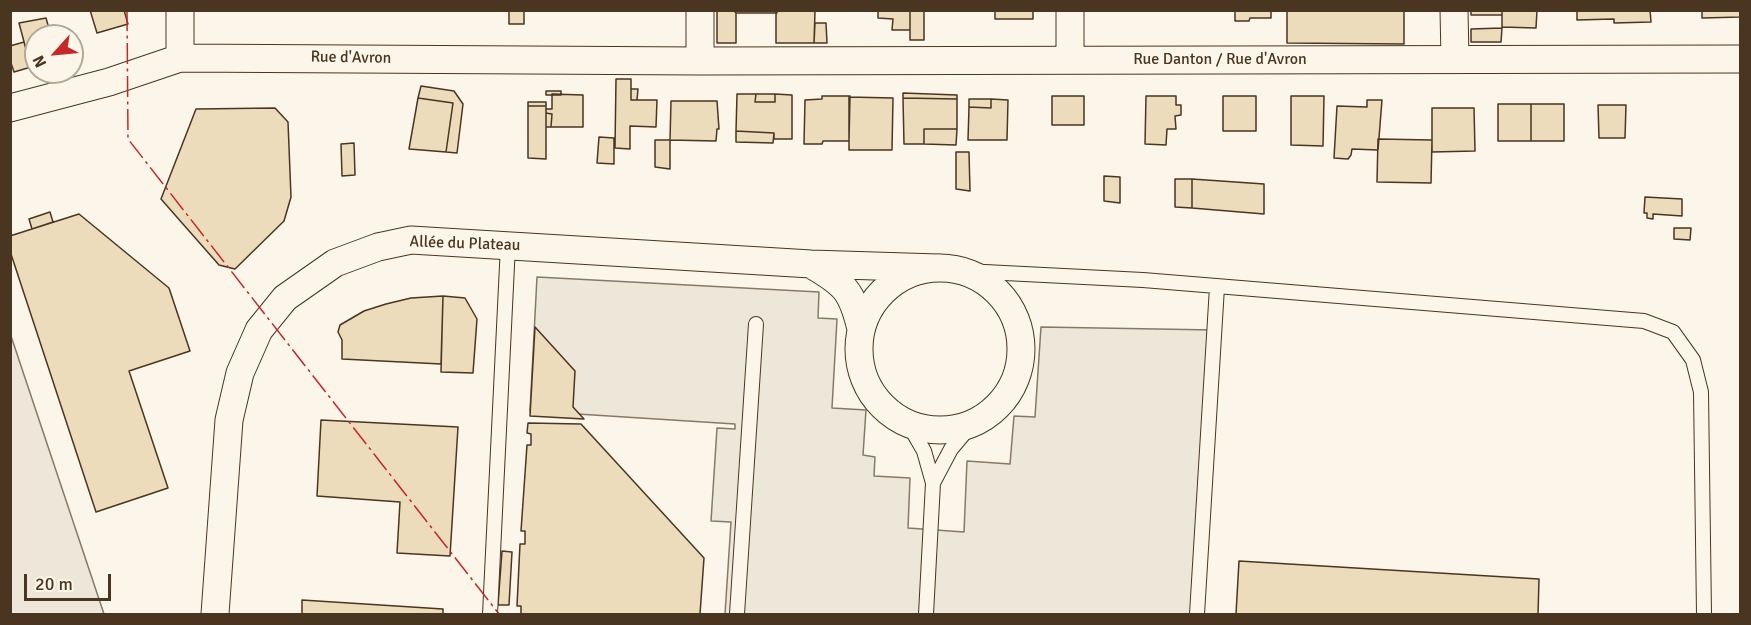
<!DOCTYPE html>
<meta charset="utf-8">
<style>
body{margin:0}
#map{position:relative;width:1751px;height:625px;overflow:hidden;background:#fbf6e9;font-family:Signika,sans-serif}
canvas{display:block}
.frame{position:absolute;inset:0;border:12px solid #4a3520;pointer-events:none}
.north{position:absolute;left:24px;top:24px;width:60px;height:60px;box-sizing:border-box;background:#fbf6e9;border:2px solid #b4a999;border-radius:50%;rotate:243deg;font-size:16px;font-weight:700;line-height:24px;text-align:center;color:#4a3520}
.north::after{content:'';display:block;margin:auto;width:21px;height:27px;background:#c62828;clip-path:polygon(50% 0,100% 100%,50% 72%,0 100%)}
.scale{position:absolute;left:24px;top:574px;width:87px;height:27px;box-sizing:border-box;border:3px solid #4a3520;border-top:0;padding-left:8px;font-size:18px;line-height:21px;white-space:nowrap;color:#4a3520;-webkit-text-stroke:4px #fbf6e9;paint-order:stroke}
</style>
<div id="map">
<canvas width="1751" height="625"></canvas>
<div class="frame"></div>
<div class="north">N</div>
<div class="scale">20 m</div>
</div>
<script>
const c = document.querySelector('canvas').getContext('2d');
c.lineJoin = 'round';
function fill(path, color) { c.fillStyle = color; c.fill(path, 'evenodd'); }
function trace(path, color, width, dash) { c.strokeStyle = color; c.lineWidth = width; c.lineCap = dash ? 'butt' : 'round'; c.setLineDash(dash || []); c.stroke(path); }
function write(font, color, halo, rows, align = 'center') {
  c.font = font + ' Signika,sans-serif'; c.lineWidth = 4.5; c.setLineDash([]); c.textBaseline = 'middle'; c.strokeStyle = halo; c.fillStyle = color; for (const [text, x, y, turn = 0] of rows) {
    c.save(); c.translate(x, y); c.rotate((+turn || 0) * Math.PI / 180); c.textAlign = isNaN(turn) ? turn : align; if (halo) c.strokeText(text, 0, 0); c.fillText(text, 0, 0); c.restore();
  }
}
const green = new Path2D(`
 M 11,336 L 104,614 L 11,614 Z`);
const parking = new Path2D(`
 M 537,277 L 819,292 L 818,318 L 837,319 L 832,408 L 866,410 L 863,455 L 875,457 L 874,476 L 910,478 L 908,528 L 964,532 L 967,461 L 1010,464 L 1014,416 L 1035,417 L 1041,327 L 1215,330 L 1197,614 L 725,614 L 731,522 L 711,521 L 717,428 L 735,429 L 735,424 L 530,411 Z`);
const building = new Path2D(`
 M 90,10 L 124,10 L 128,24 L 97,33 Z
 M 509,10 L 524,10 L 524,24 L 509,24 Z
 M 717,10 L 733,10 L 736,13 L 736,43 L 717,43 Z
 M 733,10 L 776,10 L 777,13 L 736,13 Z
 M 776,10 L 815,11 L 814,43 L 776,43 Z
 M 878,10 L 910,10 L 910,30 L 892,30 L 893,19 L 878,18 Z
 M 910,10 L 924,10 L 924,40 L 910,40 Z
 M 995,10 L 1033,10 L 1033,19 L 995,19 Z
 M 1235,10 L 1271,10 L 1271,18 L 1250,18 L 1249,21 L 1235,21 Z
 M 1287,10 L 1404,11 L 1404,44 L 1287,43 Z
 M 1471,10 L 1502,10 L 1502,15 L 1471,15 Z
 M 1502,10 L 1537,10 L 1536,28 L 1502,27 Z
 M 1577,10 L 1650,10 L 1651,22 L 1614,23 L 1614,19 L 1577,20 Z
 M 1702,10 L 1740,10 L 1740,17 L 1702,18 Z
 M 46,18 L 51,36 L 36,36 L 36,50 L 27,53 L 19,23 Z
 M 815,23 L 826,23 L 827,43 L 814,43 Z
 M 1502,28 L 1501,42 L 1471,42 L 1471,29 Z
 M 24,42 L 31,67 L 14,72 L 10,60 L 10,46 Z
 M 616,79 L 631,79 L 631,100 L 657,100 L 656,127 L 630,126 L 630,149 L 615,148 Z
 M 421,86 L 454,91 L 463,104 L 457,153 L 446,152 L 453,103 L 418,98 Z
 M 631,89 L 638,89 L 637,100 L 631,100 Z
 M 546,91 L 561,91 L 561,95 L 546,95 Z
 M 903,93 L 957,95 L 957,99 L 903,98 Z
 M 552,94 L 583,95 L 583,127 L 551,127 L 552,114 L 546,113 L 546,109 L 552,109 Z
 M 737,94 L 756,94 L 755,102 L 775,102 L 775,94 L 792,95 L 792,139 L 774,139 L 774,133 L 736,131 Z
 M 756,94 L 775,94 L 775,102 L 755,102 Z
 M 822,96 L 850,96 L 849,141 L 823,141 L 822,144 L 804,144 L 805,100 L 822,99 Z
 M 1052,96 L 1084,96 L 1084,125 L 1052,125 Z
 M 1146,96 L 1176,96 L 1176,105 L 1181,105 L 1181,115 L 1175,116 L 1176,129 L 1167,129 L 1166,145 L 1145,144 Z
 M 1223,96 L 1256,96 L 1256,131 L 1223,131 Z
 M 1291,96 L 1324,96 L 1323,146 L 1291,145 Z
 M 849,97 L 893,98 L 892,150 L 849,150 Z
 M 418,98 L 453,103 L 446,152 L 409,149 Z
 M 903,98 L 957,99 L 957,129 L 924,129 L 924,144 L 904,144 Z
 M 969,99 L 991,99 L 991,108 L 969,107 Z
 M 991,99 L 1008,100 L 1007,140 L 968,140 L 969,107 L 991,108 Z
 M 1367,100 L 1382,100 L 1378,150 L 1352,149 L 1351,155 L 1348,159 L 1334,158 L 1337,106 L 1367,107 Z
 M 671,101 L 717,101 L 719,129 L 717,129 L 716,141 L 670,140 Z
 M 528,102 L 546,102 L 546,106 L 528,106 Z
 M 1498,104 L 1531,104 L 1531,141 L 1498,141 Z
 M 1531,104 L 1564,104 L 1564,141 L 1531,141 Z
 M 1598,105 L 1626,105 L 1625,138 L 1599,138 Z
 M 528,106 L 546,106 L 546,159 L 528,158 Z
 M 275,108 L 288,122 L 291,197 L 284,221 L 235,269 L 219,265 L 161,199 L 196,109 Z
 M 1432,108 L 1474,108 L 1475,151 L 1432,152 Z
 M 546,113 L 552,114 L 551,127 L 546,127 Z
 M 924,129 L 957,129 L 956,145 L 924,144 Z
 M 736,131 L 774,133 L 773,143 L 736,142 Z
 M 599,137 L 614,138 L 614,164 L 597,163 Z
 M 1378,139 L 1432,140 L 1431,183 L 1377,182 Z
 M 655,140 L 670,140 L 670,169 L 655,167 Z
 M 354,143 L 355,175 L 342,176 L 341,144 Z
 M 956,152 L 969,152 L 970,191 L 956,189 Z
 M 1104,176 L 1120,177 L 1120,203 L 1104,201 Z
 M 1175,179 L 1192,179 L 1192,208 L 1175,207 Z
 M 1192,179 L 1264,184 L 1264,214 L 1192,208 Z
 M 1645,197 L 1682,199 L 1682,216 L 1653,214 L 1653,219 L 1647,218 L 1647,213 L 1644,213 Z
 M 50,212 L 53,222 L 32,229 L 29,219 Z
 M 79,214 L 169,288 L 190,351 L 129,371 L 168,488 L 96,512 L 10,251 L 10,236 Z
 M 1674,228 L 1691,228 L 1690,240 L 1674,239 Z
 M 443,296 L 465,298 L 477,319 L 473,373 L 441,372 Z
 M 443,296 L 441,364 L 342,359 L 342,340 L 338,332 L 340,325 L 364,311 L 386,304 L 411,298 Z
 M 535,327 L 575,371 L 573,407 L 584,419 L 530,416 Z
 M 321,420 L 458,427 L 450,556 L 397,553 L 400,502 L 317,496 Z
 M 528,423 L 581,424 L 704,558 L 700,614 L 521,614 L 521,606 L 517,606 L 520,544 L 525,544 L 525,531 L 521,531 L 527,445 L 531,445 L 531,434 L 527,433 Z
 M 502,551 L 512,552 L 509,605 L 498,605 Z
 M 1239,561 L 1539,579 L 1538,614 L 1236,614 Z
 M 302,600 L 443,609 L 443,614 L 302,614 Z`);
const service = new Path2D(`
 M 965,271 L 1143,280 L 1644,321 L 1673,332 L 1693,360 L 1701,392 L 1704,614
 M 909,425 L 924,451 L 933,483 L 926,614
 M 933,483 L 951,449 L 972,424
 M 490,614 L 508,245
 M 737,614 L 756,324
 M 1197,614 L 1217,287`);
const minor = new Path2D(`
 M 180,10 L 180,58
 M 700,10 L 700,61
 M 1454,10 L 1455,59
 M 1070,60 L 1070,10
 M 10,108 L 109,82 L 180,58 L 700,61 L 1740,59
 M 812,265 C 845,284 852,291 861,329
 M859 349a81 81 0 1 1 162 0a81 81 0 1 1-162 0Z
 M 215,614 L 229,420 L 240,373 L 259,330 L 285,298 L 335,263 L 378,247 L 411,240 L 811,264 L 938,268`);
const power = new Path2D(`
 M 127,10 L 128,139 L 499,614`);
const streetNames = [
 ["Rue d'Avron",351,58,1],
 ["Rue Danton / Rue d'Avron",1220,60],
 ["Allée du Plateau",465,244,2]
];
fill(green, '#ede6d9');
trace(green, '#887966', 1.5);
fill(parking, '#ede7d9');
trace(parking, '#887966', 1.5);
fill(building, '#ecdcbc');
trace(building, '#4a3520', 1.5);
trace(service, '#4a3520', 16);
trace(minor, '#4a3520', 29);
trace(service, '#fbf6e9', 14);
trace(minor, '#fbf6e9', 27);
trace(power, '#c62828', 1.5, [21, 4.5, 3, 4.5]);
write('16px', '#4a3520', '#fbf6e9', streetNames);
</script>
